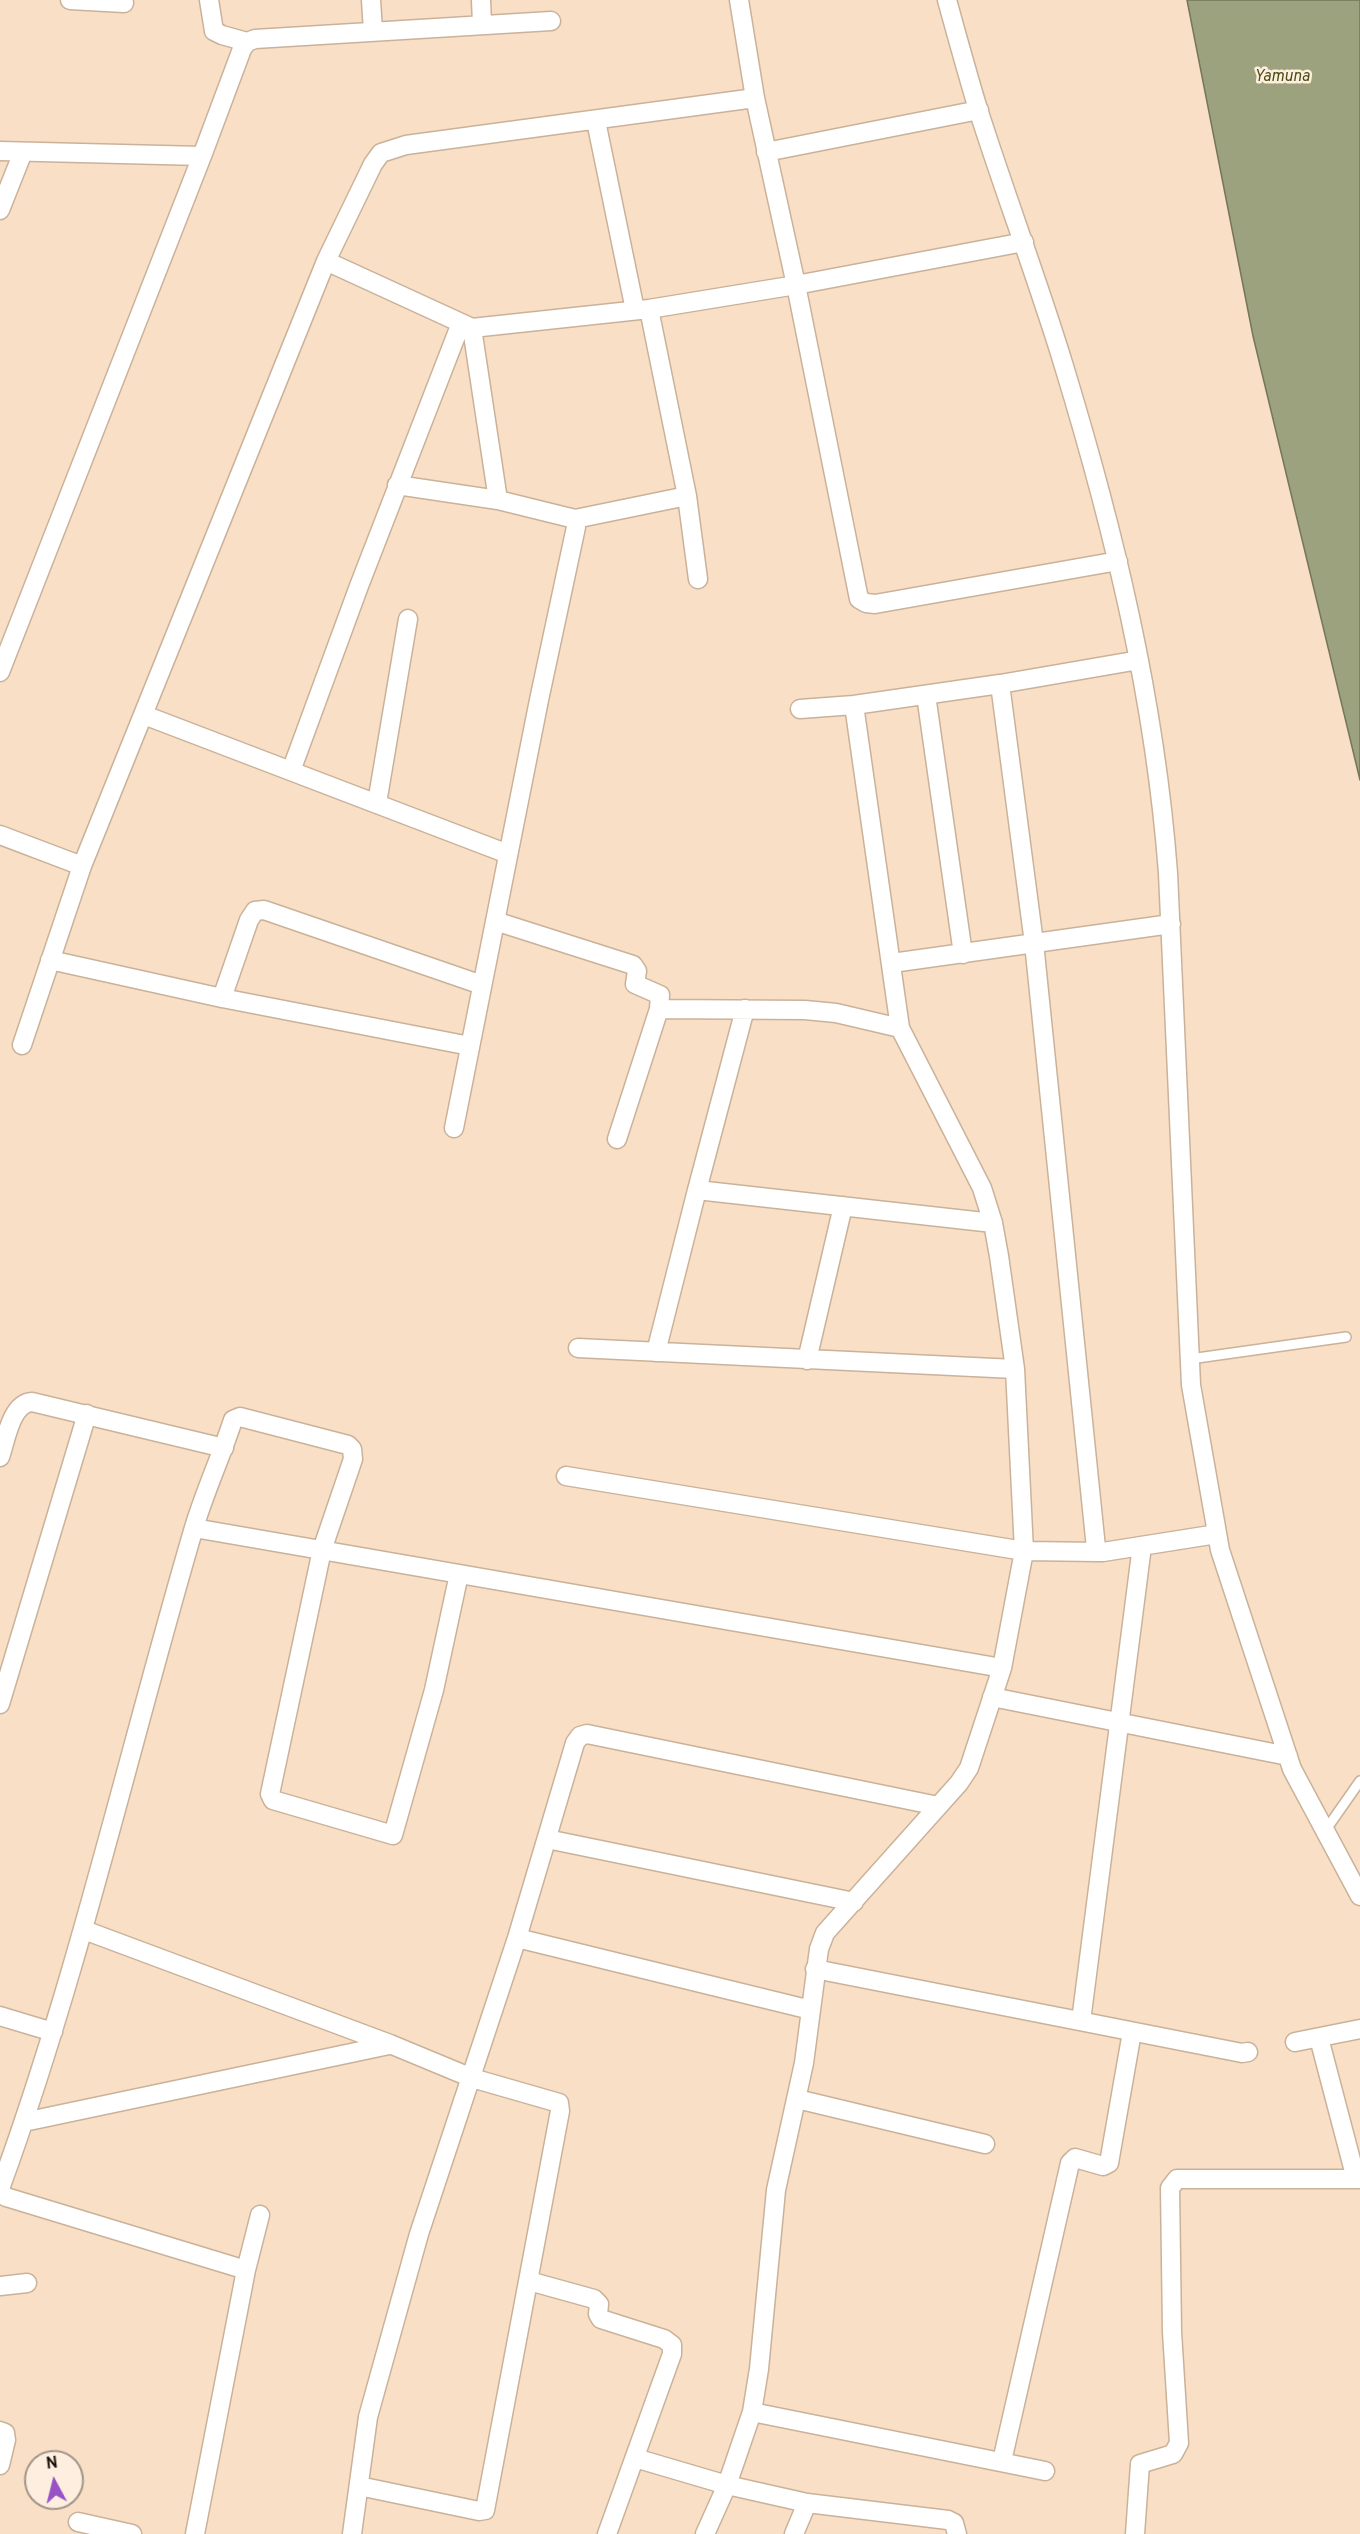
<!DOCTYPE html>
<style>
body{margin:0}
#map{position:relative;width:1360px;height:2534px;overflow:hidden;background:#f8dfc5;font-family:Overpass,sans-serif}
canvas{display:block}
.north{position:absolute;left:24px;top:2450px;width:60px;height:60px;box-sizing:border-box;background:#fdeedf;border:2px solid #a19589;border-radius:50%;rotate:353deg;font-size:16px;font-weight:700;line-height:24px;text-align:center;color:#181007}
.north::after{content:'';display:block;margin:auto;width:21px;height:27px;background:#9752c6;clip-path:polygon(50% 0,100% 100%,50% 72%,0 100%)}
</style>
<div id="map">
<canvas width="1360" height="2534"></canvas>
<div class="north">N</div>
</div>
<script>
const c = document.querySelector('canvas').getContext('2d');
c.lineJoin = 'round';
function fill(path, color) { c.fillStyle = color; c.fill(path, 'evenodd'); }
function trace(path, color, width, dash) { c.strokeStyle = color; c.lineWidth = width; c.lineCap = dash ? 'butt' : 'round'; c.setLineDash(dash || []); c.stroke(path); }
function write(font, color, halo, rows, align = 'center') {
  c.font = font + ' Overpass,sans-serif'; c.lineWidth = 5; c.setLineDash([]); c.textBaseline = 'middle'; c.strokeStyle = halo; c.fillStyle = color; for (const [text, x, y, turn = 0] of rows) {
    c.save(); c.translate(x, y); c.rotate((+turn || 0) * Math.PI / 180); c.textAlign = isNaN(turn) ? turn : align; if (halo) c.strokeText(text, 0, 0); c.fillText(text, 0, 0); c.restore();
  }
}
const water = new Path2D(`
 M 1187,0 L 1360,0 L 1360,780 L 1253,336 Z`);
const lane = new Path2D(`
 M 1190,1359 L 1346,1337
 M 1325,1831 L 1360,1781`);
const street = new Path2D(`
 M 70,0 L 124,3
 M 209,0 L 214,31 L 222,35 L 247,42
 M 371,0 L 373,31
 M 481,0 L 482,24
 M 739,0 L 755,98 L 796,285 L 859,599 L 866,603 L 875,604 L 1118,561
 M 947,0 C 957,36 967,73 978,109 C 1005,194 1037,278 1063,363 C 1114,530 1155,699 1168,873 L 1191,1385 L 1220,1550 L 1292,1769 L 1360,1896
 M 596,121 L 635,310
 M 0,151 L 202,156 L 242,49 L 247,42 L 255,39 L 551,21
 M 766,152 L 979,110
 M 0,210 L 23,152
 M 326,261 L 472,328 L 649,309 L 796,285 L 1024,242
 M 472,328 L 498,500 L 575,519 L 687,496 L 649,309
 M 397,485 L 498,500
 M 687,496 L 698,579
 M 1139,660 L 1000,684 L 1034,943 L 1096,1548 L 1099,1552 L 1103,1552 L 1217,1534
 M 0,672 L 202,156
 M 926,695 L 963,954
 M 800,709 L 854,705 L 1000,684
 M 144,715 L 508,854
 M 291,771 L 359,586 L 461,323
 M 377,803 L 408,619
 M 0,835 L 82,866
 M 495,921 L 633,965 L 637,971 L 635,984 L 660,995 L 659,1009 L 617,1139
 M 50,960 L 222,998 L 470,1046
 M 892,963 L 1171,924
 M 222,998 L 249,920 L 255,911 L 264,910 L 482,985
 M 659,1009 L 805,1010 L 836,1013 L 900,1028
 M 22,1045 L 82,866 L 326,261 L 373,164 L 381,153 L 406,145 L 755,98
 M 454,1128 L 539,700 L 576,527 L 575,519
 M 697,1190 L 745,1009
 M 578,1348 L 1015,1369
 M 656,1352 L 697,1190 L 993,1223
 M 807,1360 L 843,1206
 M 0,1457 C 6,1440 11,1403 32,1402 L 224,1448
 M 566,1476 L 1024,1551 L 1099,1552
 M 194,1528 L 1002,1668
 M 992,1697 L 1288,1756
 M 0,1704 L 87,1414
 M 547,1839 L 854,1902
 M 84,1930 L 390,2044 L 472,2078 L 559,2103 L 560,2111 L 485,2510 L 479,2511 L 359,2486
 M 517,1938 L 811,2010
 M 815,1969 L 1242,2053 L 1248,2052
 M 0,2016 L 53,2032
 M 1081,2021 L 1142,1546
 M 1319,2038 L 1356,2179
 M 1295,2042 L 1360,2029
 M 797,2099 L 985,2144
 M 24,2122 L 389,2045
 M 246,2270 L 6,2197 L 1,2193 L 1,2186 C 79,1972 129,1749 193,1531 C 204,1493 221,1457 233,1420 L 240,1417 L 348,1445 L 352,1449 L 353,1459 L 322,1550 L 270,1794 L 273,1800 L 393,1835 L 434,1690 L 459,1574
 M 529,2281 L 594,2299 L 599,2304 L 598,2314 L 601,2319 L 664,2339 L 672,2345 L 672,2354 L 607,2534
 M 0,2286 L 27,2283
 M 752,2412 L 1045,2471
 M 0,2431 L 5,2433 L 6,2440 L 0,2465
 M 635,2458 L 727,2485 L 807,2503 L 948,2520 L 954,2523 L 957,2534
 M 1002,2461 L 1070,2163 L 1075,2158 L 1103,2166 L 1109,2163 L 1132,2032
 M 78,2522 L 132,2534
 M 195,2534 L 246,2270 L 260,2215
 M 352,2534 L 368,2417 L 419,2234 L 517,1938 L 575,1743 L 580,1736 L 587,1734 L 938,1806
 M 705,2534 L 727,2485 L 752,2412 L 759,2369 L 776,2190 L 804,2063 L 819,1949 L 825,1933 L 959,1783 L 969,1768 L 1002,1668 L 1024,1551 L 1015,1369 L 999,1256 L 993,1223 L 982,1188 L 900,1028 L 854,705
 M 794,2534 L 807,2503
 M 1135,2534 L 1140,2464 L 1173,2454 L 1179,2443 L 1172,2332 L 1170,2188 L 1177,2179 L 1360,2179`);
const waterNames = [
 ["Yamuna",1282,78]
];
fill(water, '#9da27e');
trace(water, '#75765a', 1.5);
trace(lane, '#cab29a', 12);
trace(street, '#cab29a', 21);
trace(lane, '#fff', 9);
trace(street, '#fff', 18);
write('italic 16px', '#484e11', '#fdeedf', waterNames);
</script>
